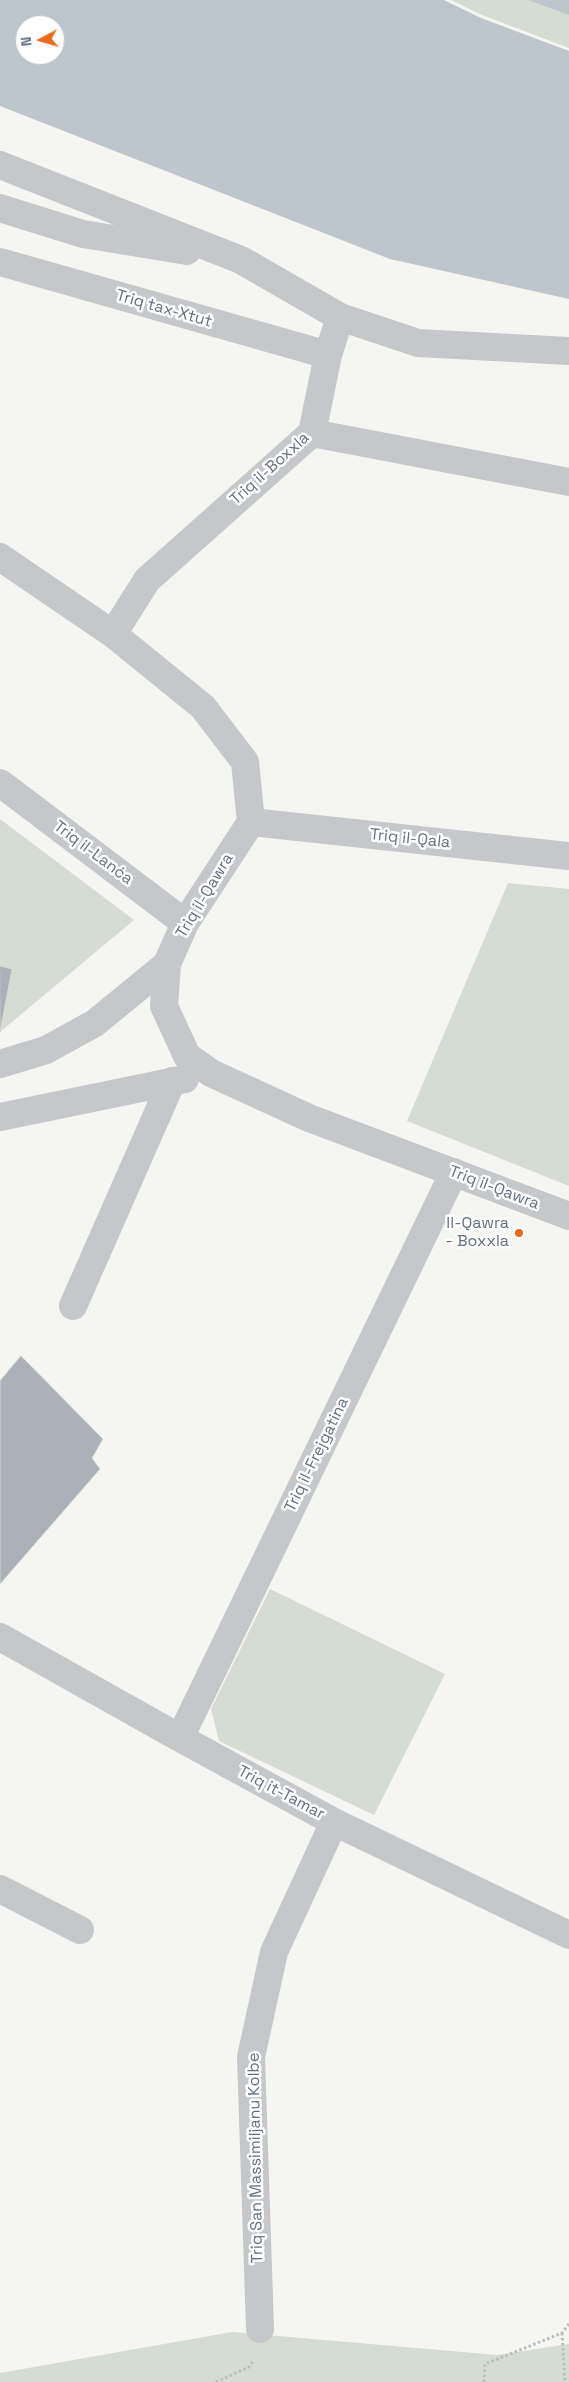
<!DOCTYPE html>
<meta charset="utf-8">
<style>
body{margin:0}
#map{position:relative;width:569px;height:2382px;overflow:hidden;background:#f5f5f1;font-family:"Space Grotesk",sans-serif}
canvas{display:block}
.north{position:absolute;left:15px;top:15px;width:50px;height:50px;box-sizing:border-box;background:#fff;border:1px solid #c1c6cd;border-radius:50%;rotate:264deg;font-size:14px;font-weight:700;line-height:20px;text-align:center;color:#637083}
.north::after{content:'';display:block;margin:auto;width:18px;height:22px;background:#e96a1d;clip-path:polygon(50% 0,100% 100%,50% 72%,0 100%)}
</style>
<div id="map">
<canvas width="569" height="2382"></canvas>
<div class="north">N</div>
</div>
<script>
const c = document.querySelector('canvas').getContext('2d');
c.lineJoin = 'round';
function fill(path, color) { c.fillStyle = color; c.fill(path, 'evenodd'); }
function trace(path, color, width, dash) { c.strokeStyle = color; c.lineWidth = width; c.lineCap = dash ? 'butt' : 'round'; c.setLineDash(dash || []); c.stroke(path); }
function write(font, color, halo, rows, align = 'center') {
  c.font = font + ' "Space Grotesk",sans-serif'; c.lineWidth = 5; c.setLineDash([]); c.textBaseline = 'middle'; c.strokeStyle = halo; c.fillStyle = color; for (const [text, x, y, turn = 0] of rows) {
    c.save(); c.translate(x, y); c.rotate((+turn || 0) * Math.PI / 180); c.textAlign = isNaN(turn) ? turn : align; if (halo) c.strokeText(text, 0, 0); c.fillText(text, 0, 0); c.restore();
  }
}
const green = new Path2D(`
 M 451,0 L 569,0 L 569,48 L 482,15 Z
 M 0,819 L 134,920 L 0,1032 L 12,969 L 0,966 Z
 M 508,883 L 569,889 L 569,1186 L 407,1121 Z
 M 270,1589 L 445,1674 L 374,1815 L 219,1741 L 211,1709 Z
 M 232,2332 L 497,2355 L 569,2344 L 569,2382 L 0,2382 L 0,2373 Z`);
const water = new Path2D(`
 M 0,0 L 444,0 L 481,18 L 569,51 L 569,299 L 390,259 L 0,106 ZM 25,25 L 55,25 L 55,55 L 25,55 Z
 M 528,0 L 569,0 L 569,15 Z`);
const building = new Path2D(`
 M 0,966 L 12,969 L 0,1032 Z
 M 21,1356 L 103,1439 L 92,1458 L 100,1469 L 0,1584 L 0,1381 Z`);
const path = new Path2D(`
 M 562,2333 L 565,2382
 M 216,2382 L 249,2367 L 254,2360
 M 484,2382 L 485,2364 L 562,2333 L 569,2324`);
const minor = new Path2D(`
 M 0,165 L 241,260 L 340,317 L 418,343 L 569,351
 M 0,208 L 83,234 L 187,251
 M 0,262 L 328,355
 M 312,433 L 569,482
 M 0,557 L 113,634 L 203,707 L 245,762 L 251,822 L 185,923 L 167,964 L 164,1006 L 187,1056 L 211,1073 L 309,1118 L 569,1216
 M 113,634 L 147,580 L 312,433 L 328,355 L 340,317
 M 0,783 L 185,923
 M 251,822 L 569,856
 M 0,1064 L 46,1050 L 95,1023 L 167,964
 M 0,1117 L 185,1079
 M 73,1306 L 172,1081
 M 0,1637 L 180,1738 L 334,1822 L 569,1935
 M 180,1738 L 454,1172
 M 0,1889 L 80,1930
 M 260,2329 L 251,2057 L 274,1952 L 334,1822`);
const markers = [
 [519,1233,5,"#e96a1d"]
];
const streetNames = [
 ["Triq tax-Xtut",164,309,16],
 ["Triq il-Boxxla",270,469,-42],
 ["Triq il-Qala",410,839,6],
 ["Triq il-Lanċa",93,853,37],
 ["Triq il-Qawra",205,896,-59],
 ["Triq il-Qawra",494,1188,21],
 ["Triq il-Frejgatina",317,1455,-64],
 ["Triq it-Tamar",281,1793,28],
 ["Triq San Massimiljanu Kolbe",256,2158,-91]
];
const poiNames = [
 ["Il-Qawra",509,1224],
 ["- Boxxla",509,1242]
];
fill(green, '#d5dcd2');
fill(water, '#bdc6cd');
fill(building, '#aab1b8');
trace(building, '#d6d6d4', 1);
trace(path, '#bcbdc0', 3, [2.5, 2.5]);
trace(minor, '#c5c7cb', 28);
for (const [x, y, r, color] of markers) { const dot = new Path2D(); dot.arc(x, y, r, 0, 2 * Math.PI); c.fillStyle = color; c.fill(dot); trace(dot, '#fff', 2); }
write('16px', '#637083', '#fff', streetNames);
write('16px', '#637083', '#fff', poiNames, 'right');
</script>
